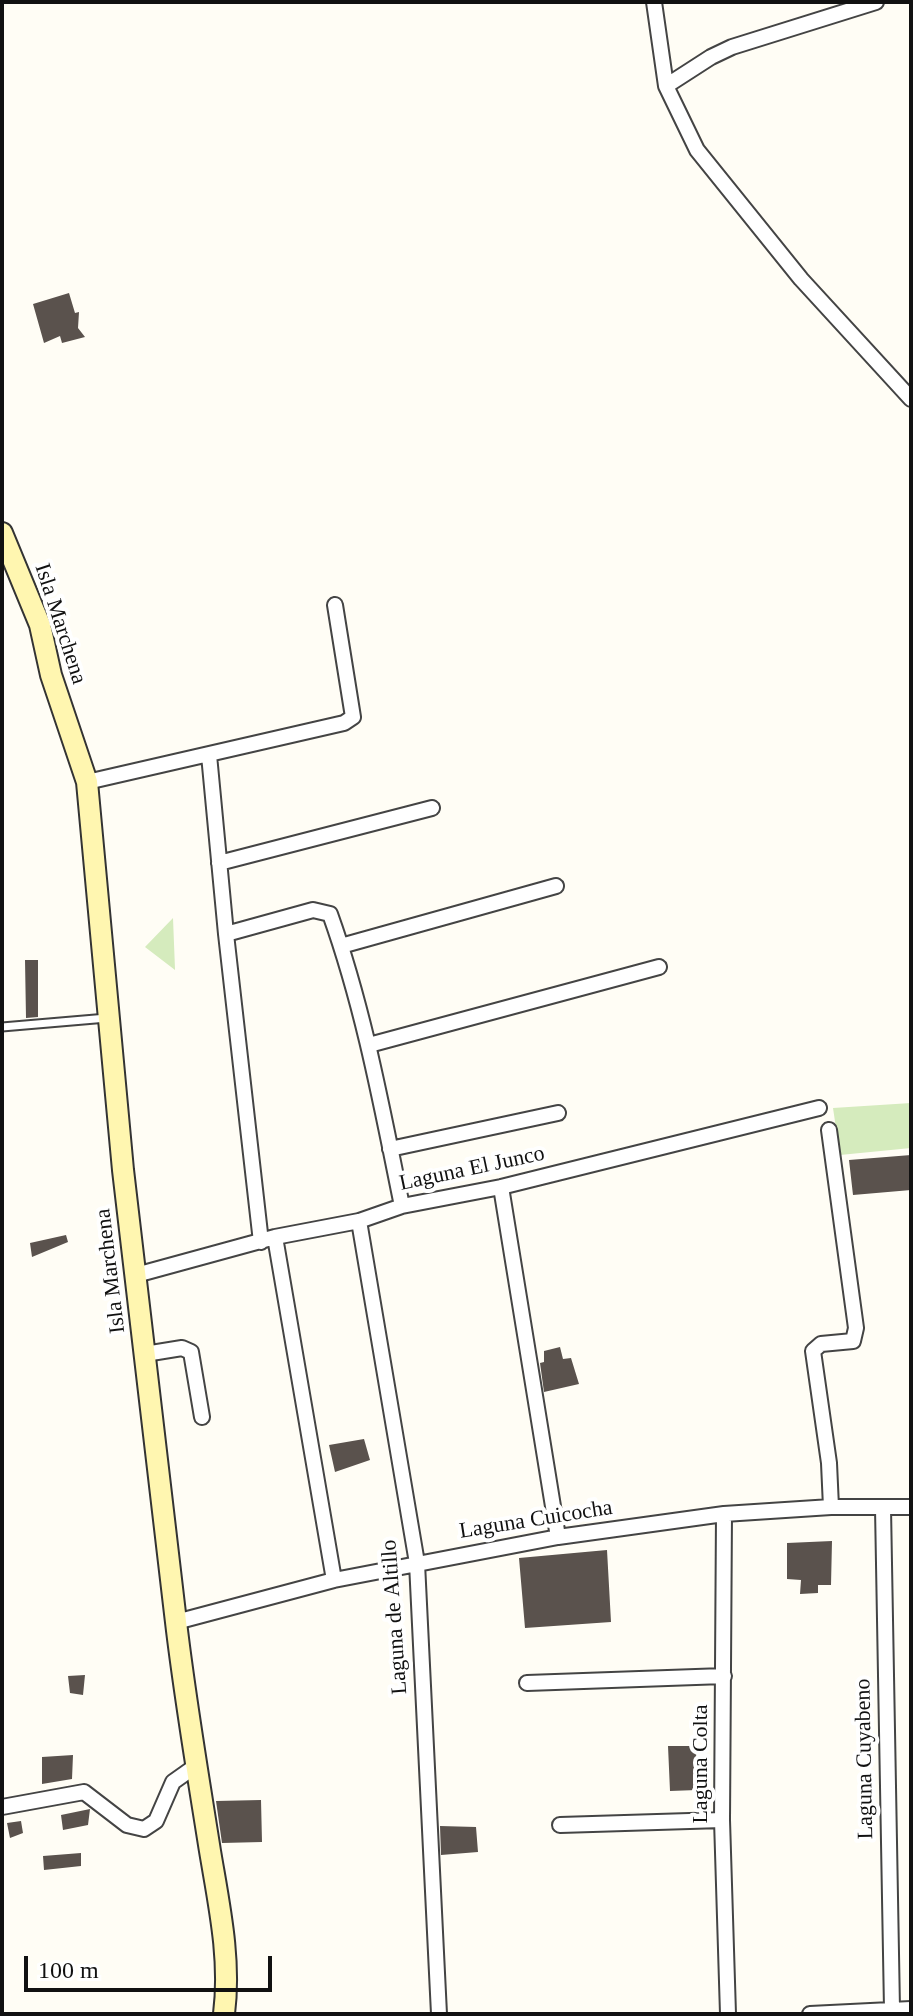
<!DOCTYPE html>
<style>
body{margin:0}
#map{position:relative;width:913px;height:2016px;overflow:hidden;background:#fffdf5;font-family:"Times New Roman",serif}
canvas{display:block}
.frame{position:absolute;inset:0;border:4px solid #111;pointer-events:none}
.scale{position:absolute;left:24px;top:1956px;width:248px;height:36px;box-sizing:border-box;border:4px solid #111;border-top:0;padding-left:10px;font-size:24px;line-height:28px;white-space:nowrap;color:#111;-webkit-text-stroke:6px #fff;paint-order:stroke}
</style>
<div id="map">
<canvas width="913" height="2016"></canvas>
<div class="frame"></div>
<div class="scale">100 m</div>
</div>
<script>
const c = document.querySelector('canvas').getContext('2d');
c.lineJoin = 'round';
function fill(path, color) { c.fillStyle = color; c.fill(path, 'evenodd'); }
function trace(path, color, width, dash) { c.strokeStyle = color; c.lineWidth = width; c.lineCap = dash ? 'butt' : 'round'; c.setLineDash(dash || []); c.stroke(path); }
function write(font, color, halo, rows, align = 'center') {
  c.font = font + ' "Times New Roman",serif'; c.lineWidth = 8; c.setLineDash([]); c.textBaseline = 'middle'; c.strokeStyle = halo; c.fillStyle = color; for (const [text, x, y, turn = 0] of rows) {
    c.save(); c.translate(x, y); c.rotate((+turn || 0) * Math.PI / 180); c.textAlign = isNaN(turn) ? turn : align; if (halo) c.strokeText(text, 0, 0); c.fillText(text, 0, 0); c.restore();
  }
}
const green = new Path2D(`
 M 173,918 L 175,969 L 175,970 L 145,947 Z
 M 911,1103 L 911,1148 L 840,1155 L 833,1108 Z`);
const building = new Path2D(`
 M 69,293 L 75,313 L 79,312 L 78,328 L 85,337 L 62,343 L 60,336 L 44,343 L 33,304 Z
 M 25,960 L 38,960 L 38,1017 L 26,1018 Z
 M 911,1155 L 911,1190 L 853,1195 L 849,1160 Z
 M 66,1235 L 68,1242 L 32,1257 L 30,1243 Z
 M 560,1347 L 563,1359 L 571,1358 L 579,1384 L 544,1392 L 540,1363 L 544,1362 L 544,1351 Z
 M 364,1439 L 370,1460 L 335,1472 L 329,1445 Z
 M 832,1541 L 831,1585 L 818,1585 L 818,1593 L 800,1594 L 801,1580 L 787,1579 L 787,1543 Z
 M 607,1550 L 611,1622 L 525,1628 L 519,1558 Z
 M 85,1675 L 83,1695 L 70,1693 L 68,1676 Z
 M 668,1746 L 696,1746 L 697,1790 L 670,1791 Z
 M 73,1755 L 72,1779 L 42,1784 L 42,1757 Z
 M 261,1800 L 262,1842 L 222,1843 L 216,1801 Z
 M 90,1809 L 88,1825 L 63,1830 L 61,1815 Z
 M 21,1821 L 23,1833 L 10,1838 L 7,1823 Z
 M 440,1826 L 476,1827 L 478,1852 L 441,1855 Z
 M 81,1853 L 81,1866 L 44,1870 L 43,1856 Z`);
const lane = new Path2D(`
 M 2,1027 L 107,1018`);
const street = new Path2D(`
 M 654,2 L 666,86 L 697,150 L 801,279 L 911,399
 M 666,86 L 711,57 L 732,47 L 876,2
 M 209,755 L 226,934 L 261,1242
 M 87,782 L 344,723 L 353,717 L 335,605
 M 219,863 L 432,808
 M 226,934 L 313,910 L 330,914 C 364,1009 382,1108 402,1206
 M 341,946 L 556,886
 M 369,1045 L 659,967
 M 829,1130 L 856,1328 L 853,1341 L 821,1344 L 813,1351 L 829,1463 L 831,1507
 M 390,1149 L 558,1113
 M 501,1187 L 558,1537
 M 359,1221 L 417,1563 L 439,2014
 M 275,1237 L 334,1580
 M 136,1275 L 275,1237 L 359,1221 L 402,1206 L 501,1187 L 819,1108
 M 145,1354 L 182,1348 L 191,1352 L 202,1417
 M 883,1508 L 892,2009
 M 724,1514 L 722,1820 L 728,2014
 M 176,1622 L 334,1580 L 558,1537 L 724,1514 L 831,1507 L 911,1507
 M 527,1683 L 724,1676
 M 2,1807 L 84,1792 L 127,1825 L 144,1829 L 156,1821 L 173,1782 L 197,1765
 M 560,1825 L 722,1820
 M 810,2014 L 911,2009`);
const secondary = new Path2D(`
 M 2,533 L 40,625 L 51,675 L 87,782 L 123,1170 L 176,1622 C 185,1699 198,1775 210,1851 C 219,1905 231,1959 224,2014`);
const streetNames = [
 ["Isla Marchena",60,624,72],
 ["Laguna El Junco",472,1169,-12],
 ["Isla Marchena",111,1271,-97],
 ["Laguna Cuicocha",536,1520,-9],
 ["Laguna de Altillo",395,1617,-94],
 ["Laguna Cuyabeno",865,1759,-91],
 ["Laguna Colta",701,1764,-90]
];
fill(green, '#d5ebbd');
fill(building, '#5a524d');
trace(lane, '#444', 11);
trace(street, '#444', 18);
trace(secondary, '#333', 24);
trace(lane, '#fff', 7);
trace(street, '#fff', 14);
trace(secondary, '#fff6b0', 20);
write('22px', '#111', '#fff', streetNames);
</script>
